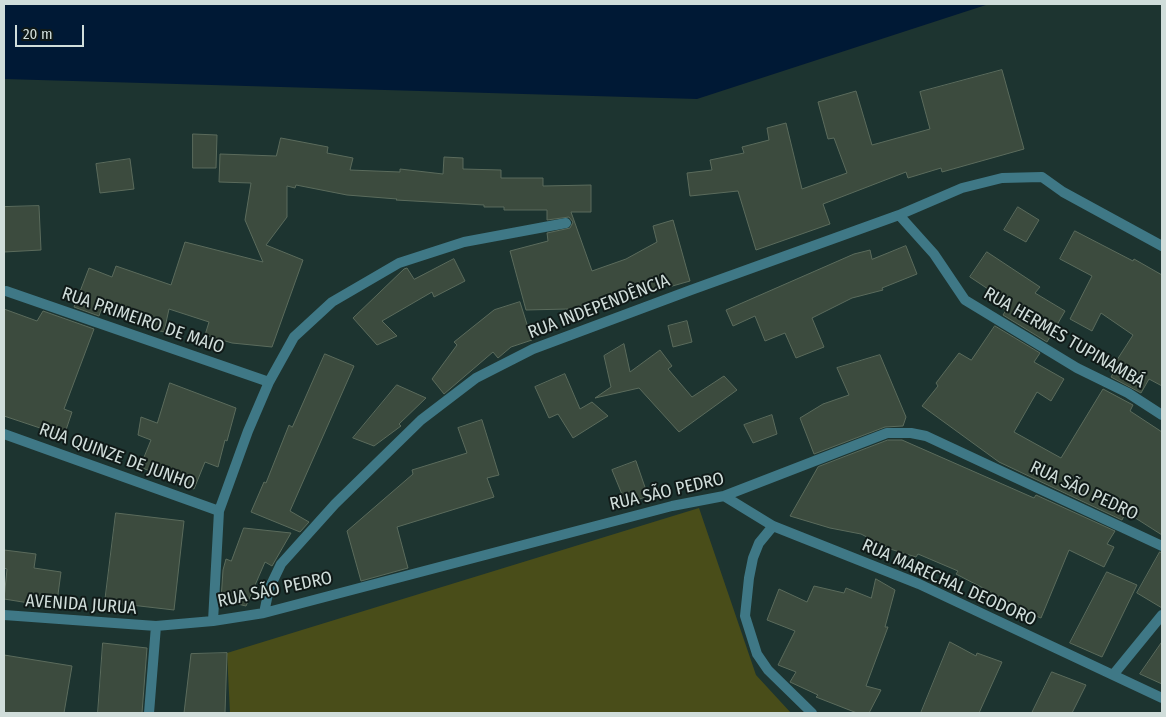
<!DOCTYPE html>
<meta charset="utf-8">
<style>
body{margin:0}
#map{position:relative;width:1166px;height:717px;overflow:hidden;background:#1d3430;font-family:"Fira Sans Condensed",sans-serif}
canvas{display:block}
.frame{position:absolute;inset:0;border:5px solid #d0ddda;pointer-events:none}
.scale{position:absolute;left:15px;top:25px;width:69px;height:22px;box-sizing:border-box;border:2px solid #d0ddda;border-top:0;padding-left:6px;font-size:15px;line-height:18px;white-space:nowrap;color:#d0ddda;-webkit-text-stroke:4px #101a18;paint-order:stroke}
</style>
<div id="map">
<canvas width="1166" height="717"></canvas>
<div class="frame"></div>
<div class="scale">20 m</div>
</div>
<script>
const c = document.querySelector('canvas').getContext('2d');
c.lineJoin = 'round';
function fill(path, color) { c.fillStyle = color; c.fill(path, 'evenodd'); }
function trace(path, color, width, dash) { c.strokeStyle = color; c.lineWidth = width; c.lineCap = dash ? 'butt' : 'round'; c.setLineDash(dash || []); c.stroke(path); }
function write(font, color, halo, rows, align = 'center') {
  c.font = font + ' "Fira Sans Condensed",sans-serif'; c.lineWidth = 4; c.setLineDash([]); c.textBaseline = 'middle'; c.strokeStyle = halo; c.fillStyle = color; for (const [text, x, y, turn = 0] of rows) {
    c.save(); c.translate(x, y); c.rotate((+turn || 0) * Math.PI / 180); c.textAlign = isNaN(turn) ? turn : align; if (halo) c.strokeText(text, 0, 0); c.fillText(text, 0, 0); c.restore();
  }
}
const green = new Path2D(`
 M 699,508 L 756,675 L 791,713 L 230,713 L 227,653 Z`);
const water = new Path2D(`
 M 4,4 L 989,4 L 697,99 L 4,79 Z`);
const building = new Path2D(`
 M 1002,70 L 1024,149 L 942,172 L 941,168 L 908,178 L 906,172 L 823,204 L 830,224 L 756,250 L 738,191 L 690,196 L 687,173 L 712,170 L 710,160 L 744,153 L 742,147 L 769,140 L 767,128 L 786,123 L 802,189 L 847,173 L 834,138 L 828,139 L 818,102 L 856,91 L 872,145 L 930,129 L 920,92 Z
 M 193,134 L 217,135 L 216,168 L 193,168 Z
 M 281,138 L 328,147 L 327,153 L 353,158 L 350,170 L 400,172 L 400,169 L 443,174 L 444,157 L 463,158 L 463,169 L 501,170 L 501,178 L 543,178 L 543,186 L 591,185 L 591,212 L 571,212 L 592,271 L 626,259 L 657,242 L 653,226 L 673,220 L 690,281 L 669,287 L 668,284 L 627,298 L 624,292 L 569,311 L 568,309 L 526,310 L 510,251 L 548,241 L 547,233 L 570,228 L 573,222 L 569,217 L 547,220 L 547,210 L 504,210 L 504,207 L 484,207 L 484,205 L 396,200 L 397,199 L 347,195 L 296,185 L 295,188 L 287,186 L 287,217 L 266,245 L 303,260 L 272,347 L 232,343 L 205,335 L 209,322 L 169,309 L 164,332 L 133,324 L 133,322 L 101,310 L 99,316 L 74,307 L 89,268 L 112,277 L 116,266 L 171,285 L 185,242 L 263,262 L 245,220 L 251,183 L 219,182 L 220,154 L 276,156 Z
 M 130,159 L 134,189 L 100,193 L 96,164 Z
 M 39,206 L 41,250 L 4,252 L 4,207 Z
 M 1018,207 L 1039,220 L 1026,242 L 1004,230 Z
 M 1075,231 L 1133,261 L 1134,259 L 1162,275 L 1162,386 L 1149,379 L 1141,393 L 1111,377 L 1116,368 L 1113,366 L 1133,335 L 1101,313 L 1092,331 L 1070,319 L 1092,276 L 1060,259 Z
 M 906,246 L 917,274 L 882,288 L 883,290 L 852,298 L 812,318 L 824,347 L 796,358 L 785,333 L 765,341 L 755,316 L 733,326 L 726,310 L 854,254 L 870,250 L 872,259 Z
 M 987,252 L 1040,287 L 1035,293 L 1065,311 L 1047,342 L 1003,315 L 1006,310 L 992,301 L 997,295 L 970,277 Z
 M 454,259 L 465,281 L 434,297 L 432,292 L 382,321 L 397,336 L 377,345 L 353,318 L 404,269 L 407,268 L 414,279 Z
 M 520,302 L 532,340 L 511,347 L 498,358 L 493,352 L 444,394 L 432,379 L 457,345 L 454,342 L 494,310 Z
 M 4,309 L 37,321 L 43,311 L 94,329 L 64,409 L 72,412 L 64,436 L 4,416 Z
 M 687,321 L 692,342 L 673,347 L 668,326 Z
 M 995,326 L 1040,353 L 1034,362 L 1064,379 L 1051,401 L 1037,392 L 1014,432 L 1061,458 L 1103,389 L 1133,405 L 1130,411 L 1162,432 L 1162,535 L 1126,512 L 1122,520 L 999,462 L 922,406 L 938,386 L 936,383 L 959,353 L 971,360 Z
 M 624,344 L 630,372 L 660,350 L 672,366 L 668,369 L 692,397 L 724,376 L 737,390 L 679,432 L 639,388 L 595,398 L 611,387 L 604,356 Z
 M 325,354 L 354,366 L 290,511 L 309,522 L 300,532 L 251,512 L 264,482 L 266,483 L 289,425 L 292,427 Z
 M 880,355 L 906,417 L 903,426 L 885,427 L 814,454 L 800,418 L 823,404 L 849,395 L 837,368 Z
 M 565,374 L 580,409 L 592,402 L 608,416 L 573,438 L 558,414 L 549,418 L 535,387 Z
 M 170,383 L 236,408 L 227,441 L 225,440 L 218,467 L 205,462 L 194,489 L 140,467 L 151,440 L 138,435 L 141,417 L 157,423 Z
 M 397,385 L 426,398 L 399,424 L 401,426 L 374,446 L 353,438 Z
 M 772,415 L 777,434 L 753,443 L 744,425 Z
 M 482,420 L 499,475 L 487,478 L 494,497 L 397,527 L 408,568 L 361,581 L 347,531 L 413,474 L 412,470 L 467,453 L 458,428 Z
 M 888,440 L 902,440 L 1034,498 L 1036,495 L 1115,531 L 1107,544 L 1114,547 L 1104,567 L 1069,550 L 1041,618 L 1009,605 L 1010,602 L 956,574 L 958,571 L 918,554 L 916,557 L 890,549 L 861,534 L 830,528 L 790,516 L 818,467 Z
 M 636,461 L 648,496 L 626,504 L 612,470 Z
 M 116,513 L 184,521 L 174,610 L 105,602 Z
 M 244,528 L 291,533 L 272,566 L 265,562 L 246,606 L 221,600 L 223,570 L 226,559 L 231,561 Z
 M 4,550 L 36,554 L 34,568 L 61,572 L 57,602 L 30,599 L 29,603 L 4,599 L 7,569 L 4,568 Z
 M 1160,552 L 1162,553 L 1162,608 L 1137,593 Z
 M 1107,572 L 1137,585 L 1102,657 L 1070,643 Z
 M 876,579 L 895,590 L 885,627 L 888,627 L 866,686 L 881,690 L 869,713 L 857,713 L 816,697 L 818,695 L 790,682 L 796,672 L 778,665 L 795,631 L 767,620 L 779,589 L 807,602 L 814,586 L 844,593 L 846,588 L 871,598 Z
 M 950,642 L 976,656 L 977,653 L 1002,662 L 979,713 L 921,713 Z
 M 1162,642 L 1162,684 L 1140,674 Z
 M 103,643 L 147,648 L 142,713 L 98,713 Z
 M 227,653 L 225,713 L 184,713 L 191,654 Z
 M 4,655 L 72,666 L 64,713 L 4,713 Z
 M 1052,672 L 1086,685 L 1072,713 L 1032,713 Z`);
const minor = new Path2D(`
 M 899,215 L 934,254 L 965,300 L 1077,368 L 1128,393 L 1162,415
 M 6,291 L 269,382
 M 4,434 L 219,511
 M 724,496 L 773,526 L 919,584 L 1162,698
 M 773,526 L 759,543 L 753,558 L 749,578 L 745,616 L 757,654 L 768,670 L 812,713
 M 264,613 L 269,589 L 281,564 L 335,504 L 421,420 L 476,378 L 533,349 L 691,290 L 899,215 L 962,188 L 1002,178 L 1042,177 L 1063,192 L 1162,246
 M 4,615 L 156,626 L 213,621 L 264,613 L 672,506 L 724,496 L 887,433 L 911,433 L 926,436 L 1162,546
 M 213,621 L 219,511 L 248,431 L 269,382 L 294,337 L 332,302 L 399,263 L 464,242 L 566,223
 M 1113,675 L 1162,615
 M 149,713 L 156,626`);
const streetNames = [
 ["RUA INDEPENDÊNCIA",599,307,-21],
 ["RUA PRIMEIRO DE MAIO",143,321,19],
 ["RUA HERMES TUPINAMBÁ",1064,338,30],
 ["RUA QUINZE DE JUNHO",117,457,20],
 ["RUA SÃO PEDRO",1084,491,25],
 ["RUA SÃO PEDRO",667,492,-13],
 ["RUA MARECHAL DEODORO",949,583,24],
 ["RUA SÃO PEDRO",275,590,-12],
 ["AVENIDA JURUA",81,605,4]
];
fill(green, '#494d19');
fill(water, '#001935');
fill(building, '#3c4b3e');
trace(building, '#5b6b5c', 1);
trace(minor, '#3f7886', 10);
write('18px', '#d0ddda', '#101a18', streetNames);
</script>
